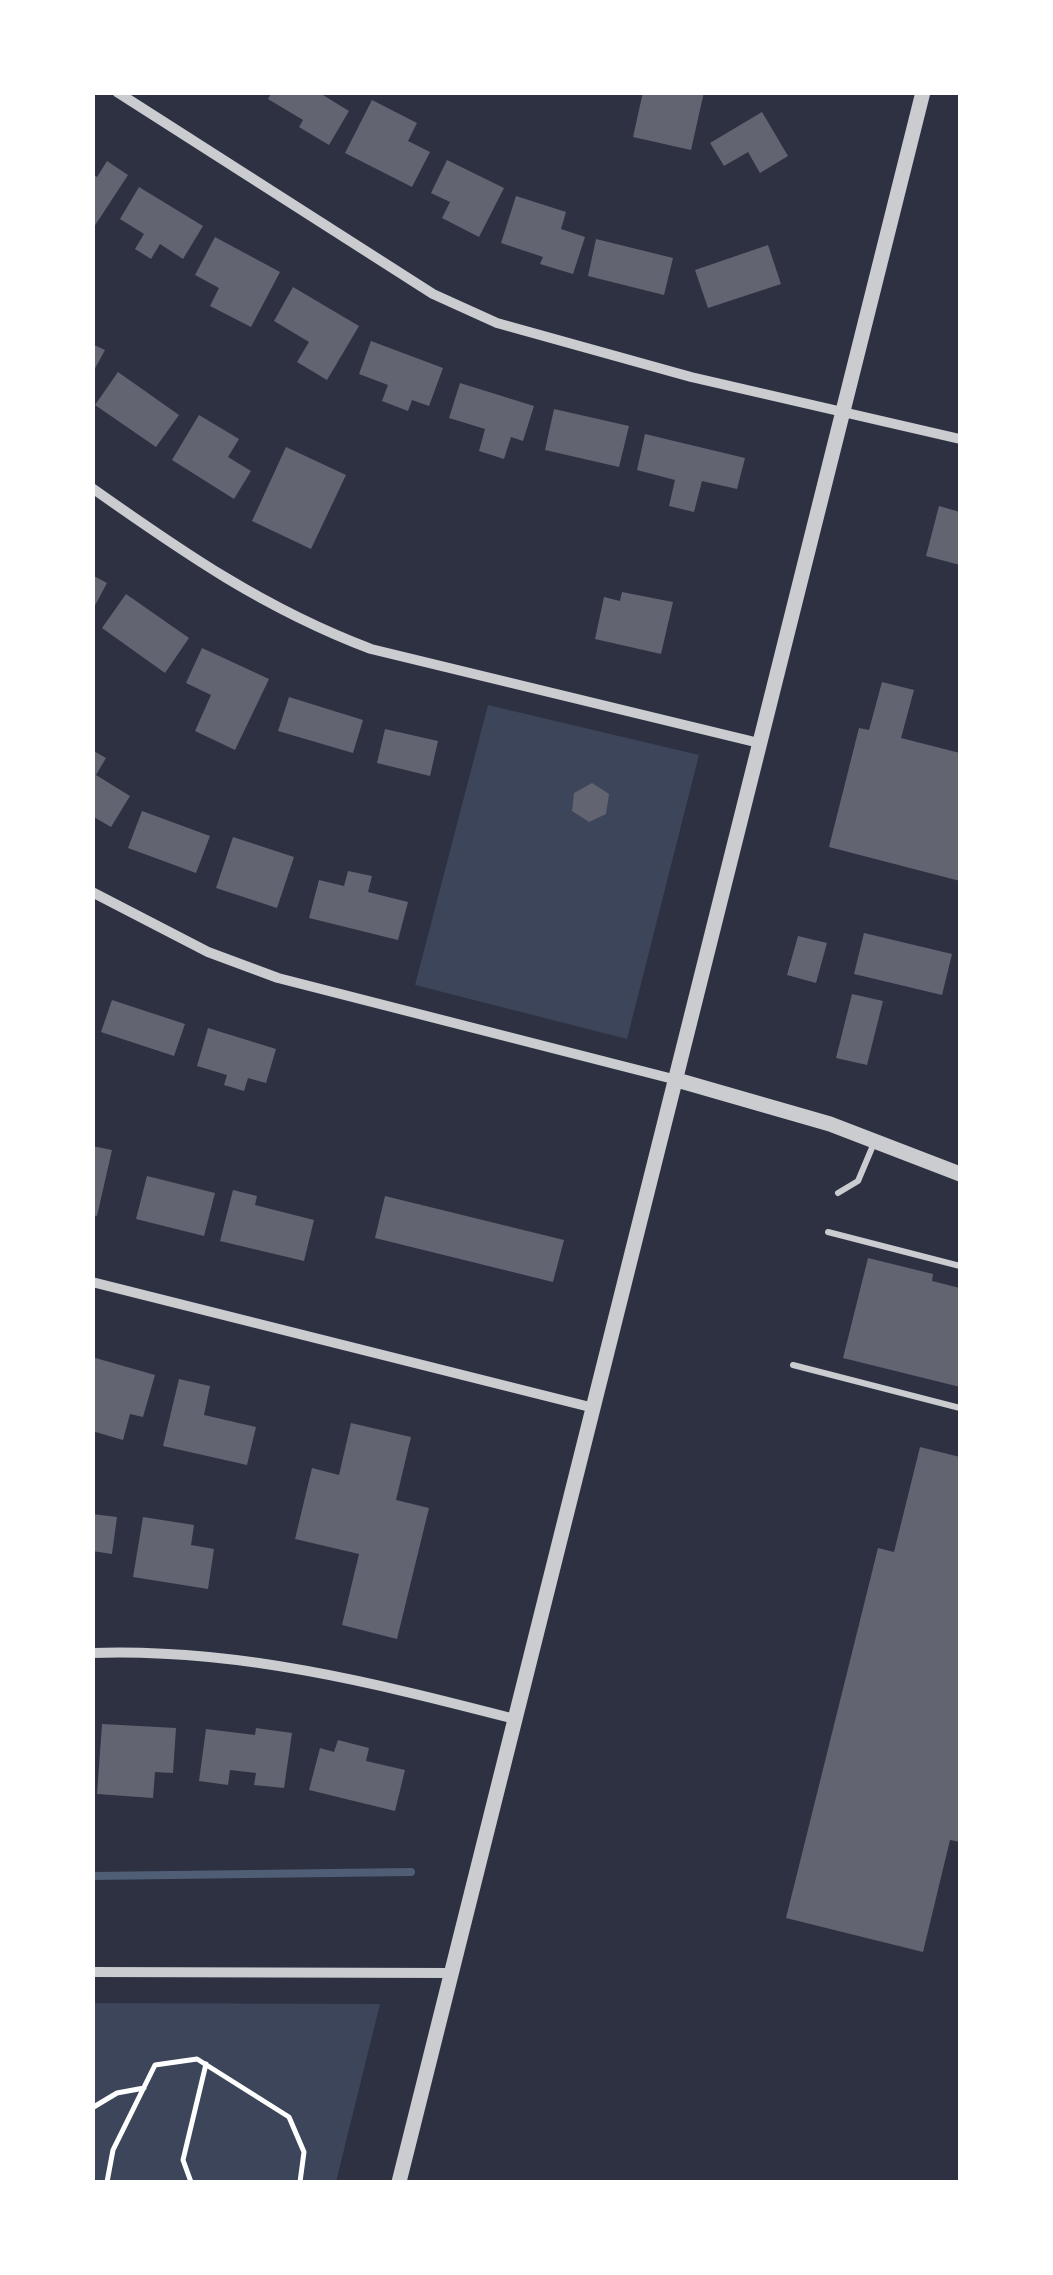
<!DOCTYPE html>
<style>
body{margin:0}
#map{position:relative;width:1053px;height:2275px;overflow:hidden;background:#2d3142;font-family:Montserrat,sans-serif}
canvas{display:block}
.frame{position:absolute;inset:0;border:95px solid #fff;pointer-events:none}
</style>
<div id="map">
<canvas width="1053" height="2275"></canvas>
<div class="frame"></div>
</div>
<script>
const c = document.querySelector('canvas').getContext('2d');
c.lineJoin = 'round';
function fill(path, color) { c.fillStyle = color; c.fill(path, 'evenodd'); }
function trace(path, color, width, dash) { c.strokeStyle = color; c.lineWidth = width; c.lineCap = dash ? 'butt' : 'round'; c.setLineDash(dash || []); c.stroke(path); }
const green = new Path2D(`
 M 488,705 L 699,755 L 627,1039 L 415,985 Z
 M 93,2003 L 380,2004 L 336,2182 L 93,2182 Z`);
const stream = new Path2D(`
 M 92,1876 L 411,1872`);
const building = new Path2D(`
 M 272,92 L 318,92 L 349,111 L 329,145 L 299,127 L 303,120 L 268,99 Z
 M 643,92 L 704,92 L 691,150 L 633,137 Z
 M 372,100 L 417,123 L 408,141 L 430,152 L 412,187 L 345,153 Z
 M 762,112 L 788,156 L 760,173 L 748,152 L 724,166 L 710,143 Z
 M 447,160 L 504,188 L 479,237 L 442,218 L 450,202 L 431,193 Z
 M 107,161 L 128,175 L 92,230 L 92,174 L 97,177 Z
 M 139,187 L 203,226 L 183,259 L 160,244 L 151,259 L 135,249 L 144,234 L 120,219 Z
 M 516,196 L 566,212 L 561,229 L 585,237 L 573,274 L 540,264 L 543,257 L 501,243 Z
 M 215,237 L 280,272 L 251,327 L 210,306 L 219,288 L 195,275 Z
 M 596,239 L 673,258 L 664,295 L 588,276 Z
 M 768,245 L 781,284 L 708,308 L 695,270 Z
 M 293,287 L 359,326 L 327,380 L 297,362 L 309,342 L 274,321 Z
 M 371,341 L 443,368 L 429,406 L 412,400 L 408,411 L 382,401 L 388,385 L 359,374 Z
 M 92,344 L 105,350 L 92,374 Z
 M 118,372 L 179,415 L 156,447 L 95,405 Z
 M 460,383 L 534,406 L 523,441 L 511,437 L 504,459 L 479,451 L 485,429 L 449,418 Z
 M 554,409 L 629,426 L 619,467 L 545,450 Z
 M 199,415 L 239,439 L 228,457 L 251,471 L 234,499 L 172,460 Z
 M 645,434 L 745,458 L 737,489 L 702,481 L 694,512 L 669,506 L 675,480 L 637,470 Z
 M 286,447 L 346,475 L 311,549 L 252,521 Z
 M 939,506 L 960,512 L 960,565 L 926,556 Z
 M 92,575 L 107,583 L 92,611 Z
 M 622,592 L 673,602 L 661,654 L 595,639 L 604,597 L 620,601 Z
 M 126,594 L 189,638 L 165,673 L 102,628 Z
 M 202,648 L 269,679 L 235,750 L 195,731 L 211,695 L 186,683 Z
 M 882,682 L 914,690 L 901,738 L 960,753 L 960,881 L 829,847 L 859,728 L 869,730 Z
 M 289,697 L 363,720 L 353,753 L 278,731 Z
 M 385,729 L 438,741 L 430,776 L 377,763 Z
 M 92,750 L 106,758 L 96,775 L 130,796 L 111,827 L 92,816 Z
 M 592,783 L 609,794 L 606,814 L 589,822 L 572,811 L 574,793 Z
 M 142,811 L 210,836 L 196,873 L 128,848 Z
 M 233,837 L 294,857 L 277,908 L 216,888 Z
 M 348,871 L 372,876 L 368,892 L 408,902 L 398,940 L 309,918 L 319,880 L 344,886 Z
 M 864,933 L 952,954 L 942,995 L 854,974 Z
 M 798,936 L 827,943 L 816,983 L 787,975 Z
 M 852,994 L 883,1001 L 867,1065 L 836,1058 Z
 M 112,1000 L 185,1024 L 174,1056 L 101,1032 Z
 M 208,1028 L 276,1049 L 266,1083 L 248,1078 L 244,1091 L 224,1085 L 227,1075 L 197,1066 Z
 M 92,1146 L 112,1150 L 97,1216 L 92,1215 Z
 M 147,1176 L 215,1193 L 204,1236 L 136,1219 Z
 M 233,1190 L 257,1196 L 255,1205 L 314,1220 L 304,1261 L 220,1241 Z
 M 385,1196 L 564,1240 L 553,1282 L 375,1238 Z
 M 868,1258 L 933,1274 L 932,1281 L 960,1288 L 960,1387 L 843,1358 Z
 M 92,1357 L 155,1375 L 143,1417 L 130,1414 L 123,1440 L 92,1431 Z
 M 179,1379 L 210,1386 L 204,1415 L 256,1427 L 247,1465 L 163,1446 Z
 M 351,1423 L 411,1437 L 396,1500 L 429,1508 L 397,1639 L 342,1625 L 359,1554 L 295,1539 L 312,1468 L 339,1475 Z
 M 920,1447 L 960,1457 L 960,1842 L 950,1840 L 923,1952 L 786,1918 L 878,1548 L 894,1552 Z
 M 92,1514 L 117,1517 L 112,1554 L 92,1551 Z
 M 143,1517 L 194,1525 L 191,1545 L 214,1549 L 208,1589 L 133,1577 Z
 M 102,1724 L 176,1728 L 173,1773 L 155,1772 L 153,1798 L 97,1794 Z
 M 256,1728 L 292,1733 L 284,1788 L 254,1785 L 256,1773 L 230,1770 L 228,1785 L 199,1781 L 206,1729 L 255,1735 Z
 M 338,1740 L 369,1748 L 366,1761 L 405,1770 L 395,1811 L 309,1790 L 320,1748 L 334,1752 Z`);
const path = new Path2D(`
 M 92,2108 L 117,2093 L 144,2088
 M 107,2182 L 113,2150 L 155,2065 L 197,2059 L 289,2117 L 304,2152 L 300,2182
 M 191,2182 L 183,2160 L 206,2064`);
const service = new Path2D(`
 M 838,1193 L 858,1181 L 874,1143
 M 828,1232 L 960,1266
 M 793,1365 L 960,1408`);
const minor = new Path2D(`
 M 117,92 L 433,294 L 497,323 L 691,377 L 960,439
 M 92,488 C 184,553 265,609 371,649 L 759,743
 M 92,892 L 208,952 L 278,978 L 677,1080
 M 92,1282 L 594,1408
 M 92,1653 C 238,1648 375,1683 515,1719
 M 92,1972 L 452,1973`);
const tertiary = new Path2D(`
 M 677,1080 L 830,1124 L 960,1174
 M 399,2182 L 923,92`);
fill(green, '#3c4559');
trace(stream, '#4f5d75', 8);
fill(building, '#626471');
trace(path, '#fff', 5);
trace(service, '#caccd0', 6);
trace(minor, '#caccd0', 10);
trace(tertiary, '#caccd0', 15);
</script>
